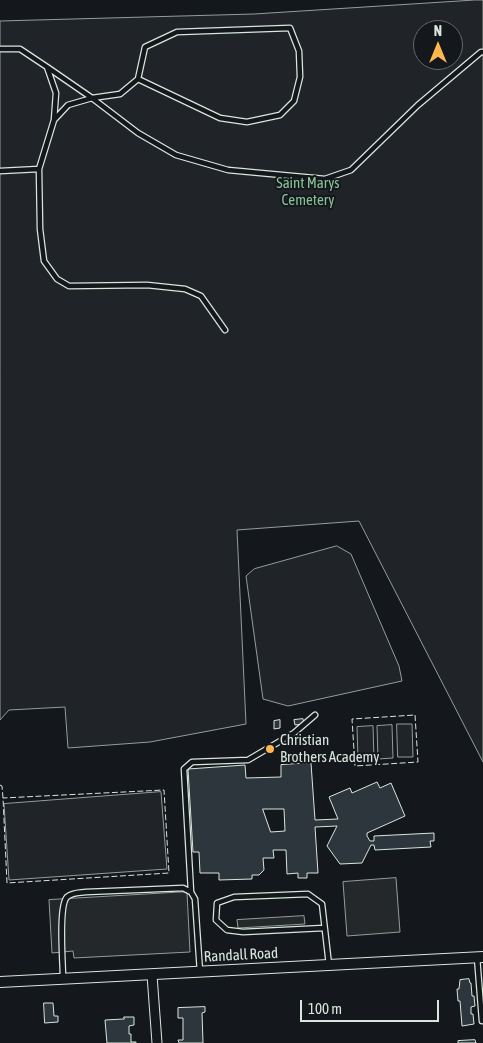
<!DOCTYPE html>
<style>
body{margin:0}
#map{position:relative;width:483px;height:1043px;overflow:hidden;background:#14181c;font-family:"Asap Condensed",sans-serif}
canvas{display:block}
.north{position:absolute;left:413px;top:20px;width:50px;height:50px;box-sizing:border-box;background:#14181c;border:1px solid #626a69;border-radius:50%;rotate:0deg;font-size:14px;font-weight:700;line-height:20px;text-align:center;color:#d8e6dc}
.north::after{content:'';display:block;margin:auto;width:18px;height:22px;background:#ffb74d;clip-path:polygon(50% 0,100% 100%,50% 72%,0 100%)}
.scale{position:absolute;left:300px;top:1000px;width:139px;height:22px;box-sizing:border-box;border:2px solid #d8e6dc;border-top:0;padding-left:6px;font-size:15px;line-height:18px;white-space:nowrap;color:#d8e6dc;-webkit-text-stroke:4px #14181c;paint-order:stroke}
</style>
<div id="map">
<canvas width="483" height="1043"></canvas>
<div class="north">N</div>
<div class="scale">100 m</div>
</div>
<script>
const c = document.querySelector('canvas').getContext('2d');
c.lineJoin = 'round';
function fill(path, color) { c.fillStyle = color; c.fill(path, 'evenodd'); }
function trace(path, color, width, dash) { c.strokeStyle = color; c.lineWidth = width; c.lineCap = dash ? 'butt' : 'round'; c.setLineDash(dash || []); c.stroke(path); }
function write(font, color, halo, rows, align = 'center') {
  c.font = font + ' "Asap Condensed",sans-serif'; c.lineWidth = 4; c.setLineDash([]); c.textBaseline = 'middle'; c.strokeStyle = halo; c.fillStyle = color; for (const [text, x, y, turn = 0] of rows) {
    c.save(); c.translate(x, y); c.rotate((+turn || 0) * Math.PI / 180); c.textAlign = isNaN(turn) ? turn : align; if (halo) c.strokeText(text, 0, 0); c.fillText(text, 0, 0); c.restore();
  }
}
const green = new Path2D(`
 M 475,0 L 483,0 L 483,762 L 359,521 L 237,530 L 246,724 L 150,742 L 68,748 L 65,707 L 9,710 L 0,720 L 0,21 L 254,14 ZM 423,30 L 453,30 L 453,60 L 423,60 Z
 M 337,546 L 351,554 L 399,666 L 402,681 L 288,706 L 263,699 L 246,576 L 254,569 Z
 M 397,724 L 412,724 L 413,757 L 398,757 Z
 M 392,725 L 393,758 L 378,759 L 377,726 Z
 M 373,726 L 374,759 L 358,760 L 357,727 Z
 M 161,792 L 167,869 L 9,880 L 4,804 Z`);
const parking = new Path2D(`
 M 396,878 L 400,932 L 347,936 L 343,882 Z
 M 187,892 L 190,952 L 74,958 L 73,951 L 52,953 L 49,900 Z
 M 304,916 L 305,924 L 238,928 L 237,920 Z`);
const building = new Path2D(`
 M 303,719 L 304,724 L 295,725 L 294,720 Z
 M 280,720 L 280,728 L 274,729 L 274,721 Z
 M 311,763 L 315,820 L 338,819 L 329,797 L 350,788 L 352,793 L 377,782 L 380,788 L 391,783 L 405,816 L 367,833 L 367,836 L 370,841 L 374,841 L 374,836 L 434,833 L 434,841 L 430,841 L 431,847 L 375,850 L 374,845 L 371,845 L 362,863 L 340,864 L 327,846 L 337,826 L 315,827 L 318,873 L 307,873 L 307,878 L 298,878 L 298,873 L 287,874 L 286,850 L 273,850 L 274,858 L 263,858 L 264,870 L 259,875 L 252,875 L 252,879 L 219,880 L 219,873 L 200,873 L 199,852 L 193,852 L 188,769 L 245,765 L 246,778 L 281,777 L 281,765 ZM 263,809 L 284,809 L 285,831 L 271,832 Z
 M 469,979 L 470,983 L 471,983 L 472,996 L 474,996 L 475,1006 L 471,1007 L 471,1014 L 473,1014 L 474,1024 L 462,1026 L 460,1001 L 458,1001 L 457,989 L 459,989 L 460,980 Z
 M 44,1003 L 53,1003 L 54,1016 L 58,1016 L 58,1022 L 45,1023 Z
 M 205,1007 L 205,1012 L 202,1013 L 203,1043 L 179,1043 L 178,1040 L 183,1040 L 183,1018 L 178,1018 L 178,1008 Z
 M 124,1017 L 134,1017 L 134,1025 L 129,1026 L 129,1034 L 131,1034 L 131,1042 L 136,1042 L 136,1043 L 107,1043 L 105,1020 L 124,1019 Z
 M 475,1040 L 476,1043 L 458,1043 L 458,1041 Z`);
const service = new Path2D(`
 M 0,49 L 20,49 L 47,67 L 56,93 L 54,120 L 39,169 L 0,171
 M 47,67 L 92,98 L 120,94 L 138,79 L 145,47 L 177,32 L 290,28 L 299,51 L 300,77 L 294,101 L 280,115 L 247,122 L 220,118 L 138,79
 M 54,120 L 68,105 L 92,98 L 138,133 L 176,155 L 228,170 L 325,179 L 351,170 L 418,105 L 481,52 L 483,52
 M 39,169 L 40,229 L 44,261 L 57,279 L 69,286 L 147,285 L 185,289 L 201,296 L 225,330
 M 191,892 L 184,769 L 192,762 L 248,760 L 294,733 L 315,715
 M 324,928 L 243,932 L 227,930 L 216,920 L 217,903 L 234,897 L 308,894 L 322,904 L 329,965
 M 477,957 L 482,1021
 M 63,978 C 63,963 58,906 67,897 C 73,892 79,893 86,892 L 183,888 L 191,892 L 195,899 L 200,972`);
const minor = new Path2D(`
 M 152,975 L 157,1043`);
const tertiary = new Path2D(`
 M 0,982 L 483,957`);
const fence = new Path2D(`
 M 415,715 L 418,762 L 355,766 L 352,719 Z
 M 0,785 L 2,786 L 3,798 L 7,883 L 169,873 L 164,790 L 3,798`);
const markers = [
 [270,749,5,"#ffb74d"]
];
const parkNames = [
 ["Saint Marys",308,183],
 ["Cemetery",308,200]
];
const poiNames = [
 ["Christian",280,740],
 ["Brothers Academy",280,757]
];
const streetNames = [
 ["Randall Road",241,955,-3]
];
fill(green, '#202428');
trace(green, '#939e99', 1);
fill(parking, '#24282b');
trace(parking, '#939e99', 1);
fill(building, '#2c363c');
trace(building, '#d8e6dc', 1);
trace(service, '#d8e6dc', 7);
trace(minor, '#d8e6dc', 11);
trace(tertiary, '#d8e6dc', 12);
trace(service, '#14181c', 4.5);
trace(minor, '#14181c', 9);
trace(tertiary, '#14181c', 10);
trace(fence, '#d8e6dc', 1, [6, 2.5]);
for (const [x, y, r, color] of markers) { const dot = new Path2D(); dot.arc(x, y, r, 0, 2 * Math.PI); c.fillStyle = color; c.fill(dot); trace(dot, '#14181c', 2); }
write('15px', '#8ac095', '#14181c', parkNames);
write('15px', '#d8e6dc', '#14181c', poiNames, 'left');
write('15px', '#d8e6dc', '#14181c', streetNames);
</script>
